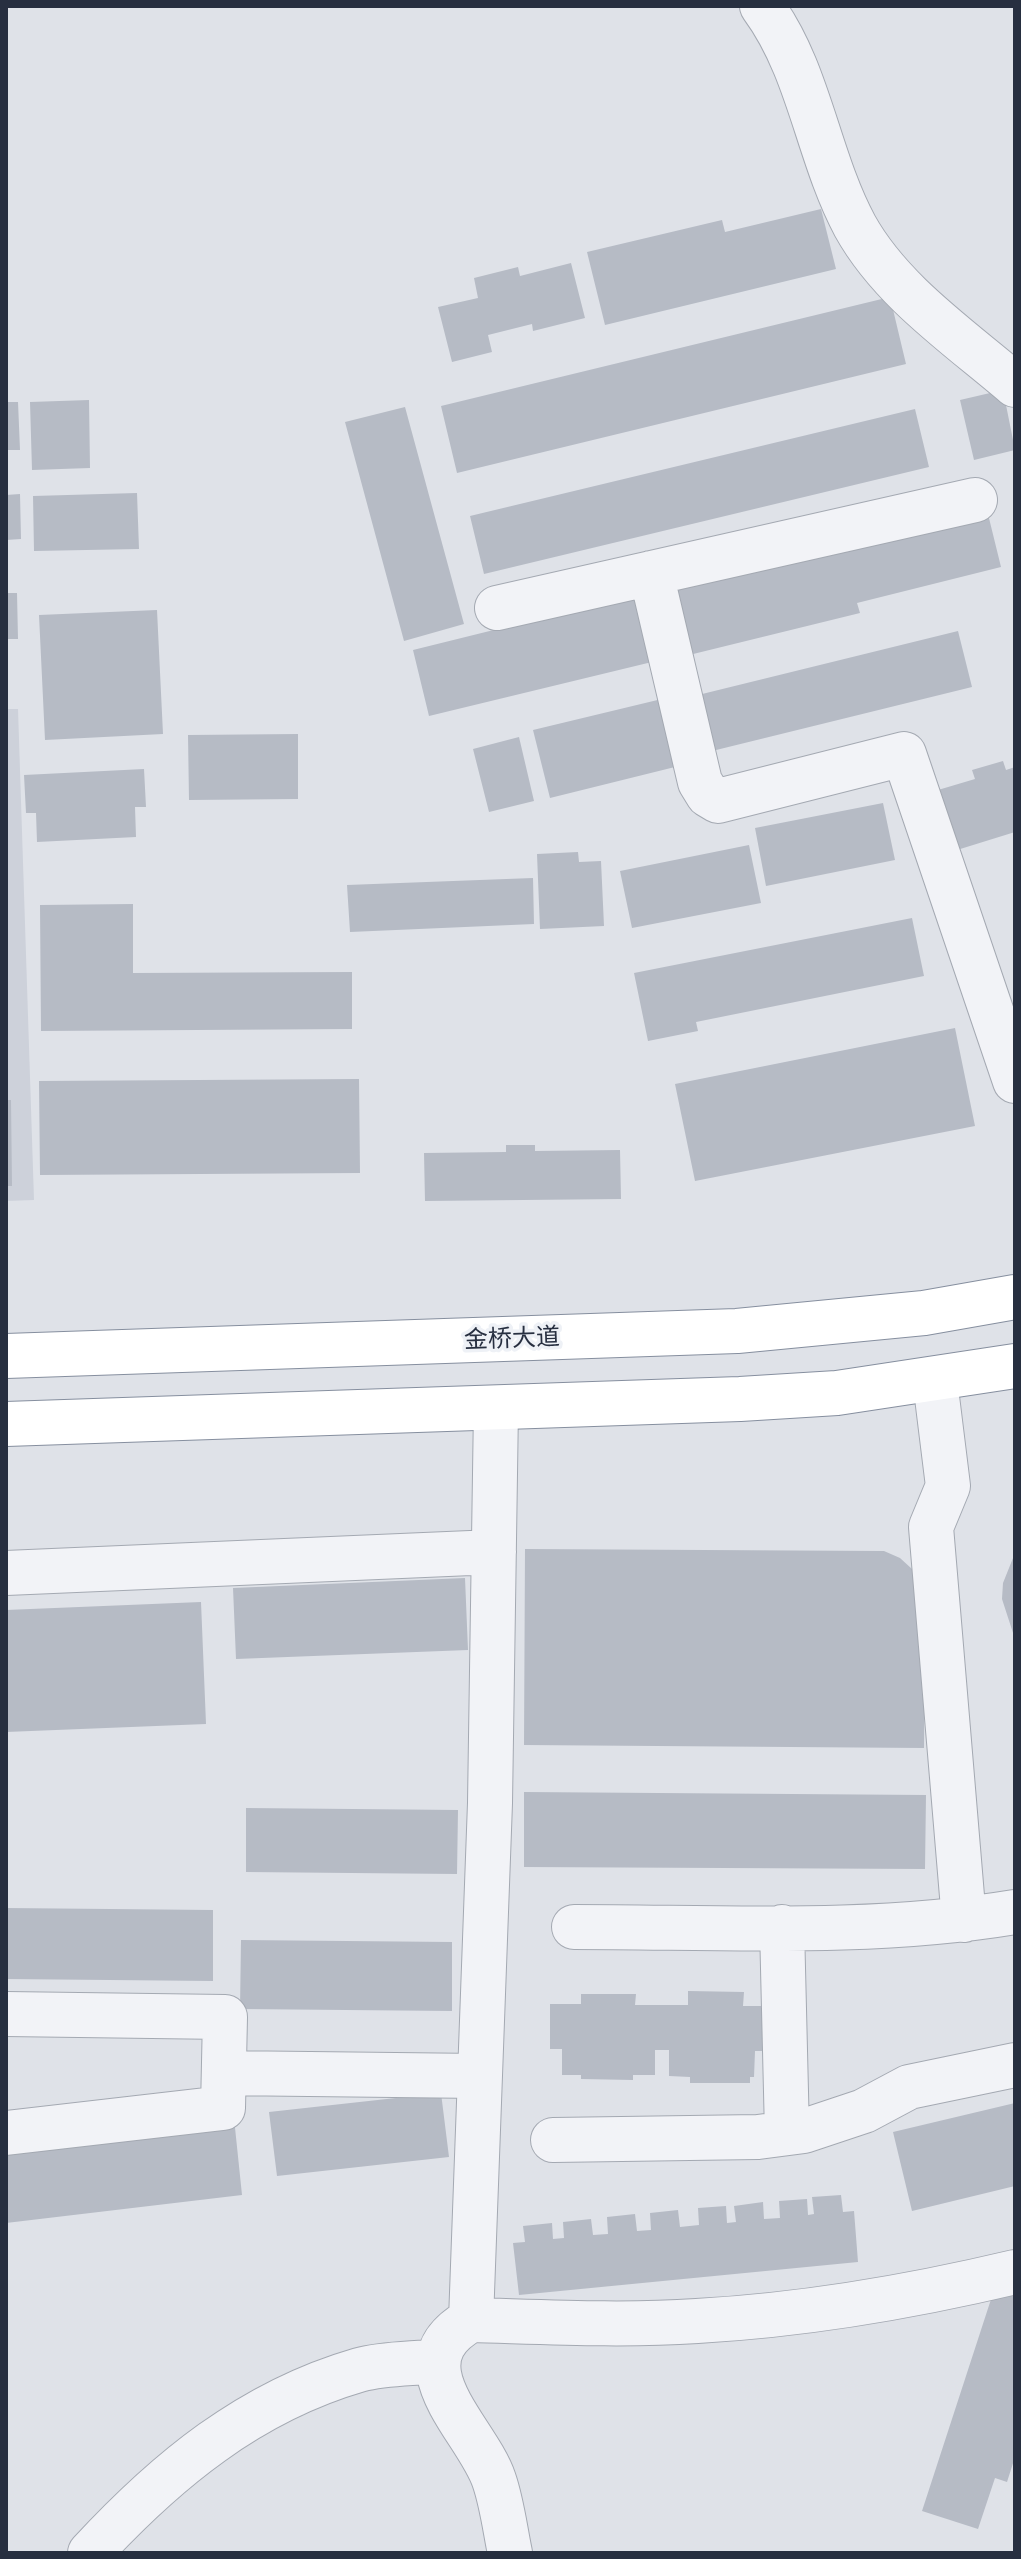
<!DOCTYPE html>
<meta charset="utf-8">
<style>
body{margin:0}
#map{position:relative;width:1021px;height:2559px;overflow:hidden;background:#dfe2e8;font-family:Quicksand,sans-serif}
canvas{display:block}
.frame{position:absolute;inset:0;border:8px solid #272f40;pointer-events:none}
</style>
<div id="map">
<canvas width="1021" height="2559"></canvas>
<div class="frame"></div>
</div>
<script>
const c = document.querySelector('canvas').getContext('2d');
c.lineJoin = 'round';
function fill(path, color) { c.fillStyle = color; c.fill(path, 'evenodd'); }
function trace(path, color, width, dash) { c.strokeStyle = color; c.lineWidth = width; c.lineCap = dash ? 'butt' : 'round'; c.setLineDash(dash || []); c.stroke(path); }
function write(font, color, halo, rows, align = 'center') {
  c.font = font + ' Quicksand,"Noto Sans SC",sans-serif'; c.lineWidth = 7; c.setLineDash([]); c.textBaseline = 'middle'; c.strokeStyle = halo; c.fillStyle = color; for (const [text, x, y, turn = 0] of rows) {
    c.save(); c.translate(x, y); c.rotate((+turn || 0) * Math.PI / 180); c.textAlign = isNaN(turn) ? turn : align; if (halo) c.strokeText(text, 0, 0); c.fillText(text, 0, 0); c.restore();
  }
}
const built = new Path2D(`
 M 6,709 L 18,709 L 34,1200 L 6,1201 Z`);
const building = new Path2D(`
 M 821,209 L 836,269 L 605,325 L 587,252 L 722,220 L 725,232 Z
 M 571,263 L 585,318 L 533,331 L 532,324 L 488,335 L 492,352 L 452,362 L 438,307 L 478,298 L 474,278 L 518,267 L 520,276 Z
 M 890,297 L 906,364 L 457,473 L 441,406 Z
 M 1003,390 L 1015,450 L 974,460 L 960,400 Z
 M 89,400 L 90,468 L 32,470 L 30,402 Z
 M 6,402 L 18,402 L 20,450 L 6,450 Z
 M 405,407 L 464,624 L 404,641 L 345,422 Z
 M 915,409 L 929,467 L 484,574 L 470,516 Z
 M 137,493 L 139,549 L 34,551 L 33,496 Z
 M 20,494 L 21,539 L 6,540 L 6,495 Z
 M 987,510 L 1001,567 L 857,603 L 860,613 L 685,656 L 668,587 Z
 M 6,593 L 17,593 L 18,639 L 6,639 Z
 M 639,594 L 656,661 L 429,716 L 413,650 Z
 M 157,610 L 163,734 L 45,740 L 39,615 Z
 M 958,631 L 972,687 L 708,752 L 694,696 Z
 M 670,697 L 687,764 L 550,798 L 533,730 Z
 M 298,734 L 298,799 L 189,800 L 188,735 Z
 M 519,737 L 534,801 L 489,812 L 473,749 Z
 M 1003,761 L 1006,770 L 1015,767 L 1015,832 L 957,850 L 938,790 L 975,779 L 972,770 Z
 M 144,769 L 146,807 L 135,807 L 136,837 L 37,842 L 36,813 L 26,813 L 24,775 Z
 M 883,803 L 895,860 L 766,886 L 755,828 Z
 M 749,845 L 761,903 L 632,928 L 620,871 Z
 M 578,852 L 579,862 L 601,861 L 604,926 L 540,929 L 537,854 Z
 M 533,878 L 534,924 L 350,932 L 347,885 Z
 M 133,904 L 133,973 L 352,972 L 352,1029 L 41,1031 L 40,905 Z
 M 912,918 L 924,976 L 696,1022 L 698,1031 L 648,1041 L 634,973 Z
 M 955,1028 L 975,1126 L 695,1181 L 675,1084 Z
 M 359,1079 L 360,1173 L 40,1175 L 39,1081 Z
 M 6,1100 L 11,1100 L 12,1186 L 6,1186 Z
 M 506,1145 L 535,1145 L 535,1151 L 620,1150 L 621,1199 L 425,1201 L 424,1153 L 506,1152 Z
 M 525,1549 L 884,1551 L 900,1558 L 912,1569 L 925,1593 L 924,1748 L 524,1745 Z
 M 1015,1553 L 1015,1636 L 1014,1636 L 1002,1599 L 1003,1583 Z
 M 465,1578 L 468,1650 L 236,1659 L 233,1588 Z
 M 201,1602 L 206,1724 L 6,1732 L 6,1610 Z
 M 524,1792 L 926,1795 L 925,1869 L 524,1867 Z
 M 246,1808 L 458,1810 L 457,1874 L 246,1872 Z
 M 6,1908 L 213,1910 L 213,1981 L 6,1979 Z
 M 241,1940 L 452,1942 L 452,2011 L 240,2009 Z
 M 688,1991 L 744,1992 L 743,2006 L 767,2006 L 767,2051 L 755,2051 L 754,2077 L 750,2077 L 750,2083 L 690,2083 L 690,2077 L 669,2076 L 669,2050 L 655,2050 L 655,2075 L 633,2075 L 633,2080 L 581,2079 L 581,2075 L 562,2075 L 562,2049 L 550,2049 L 550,2004 L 581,2004 L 581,1994 L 636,1994 L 635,2005 L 688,2005 Z
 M 441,2093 L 449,2157 L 277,2176 L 269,2112 Z
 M 1015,2103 L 1015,2186 L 912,2211 L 893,2132 Z
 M 234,2118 L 242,2195 L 6,2223 L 6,2144 Z
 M 841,2195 L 843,2212 L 854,2211 L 858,2262 L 519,2295 L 513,2243 L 525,2242 L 523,2226 L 552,2223 L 553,2239 L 564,2238 L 563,2222 L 591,2219 L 593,2235 L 608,2234 L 607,2217 L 635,2214 L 637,2231 L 651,2230 L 650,2213 L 678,2210 L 680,2227 L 699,2225 L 698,2208 L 726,2206 L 727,2223 L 736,2222 L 734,2206 L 763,2202 L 764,2219 L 780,2218 L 779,2201 L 807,2199 L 808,2215 L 814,2214 L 812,2197 Z
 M 995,2287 L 1015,2293 L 1015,2457 L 1007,2482 L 995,2478 L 978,2529 L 922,2511 Z`);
const minor = new Path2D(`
 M 762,6 C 810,71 817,155 855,226 C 891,291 959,337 1015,385
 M 651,573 L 700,782 L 708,795 L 718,801 L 904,754 L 1015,1081
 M 497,608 L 975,500
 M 935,1381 L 948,1486 L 931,1527 L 964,1920
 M 6,1573 L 494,1552
 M 574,1927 C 721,1927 870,1936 1015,1912
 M 782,1927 L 787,2133
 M 6,2014 L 225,2017 L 223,2108 L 6,2133
 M 224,2073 L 480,2076
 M 553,2140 L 758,2137 L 804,2131 L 864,2111 L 909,2087 L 1015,2065
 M 471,2320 L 490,1803 L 496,1408
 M 90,2553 C 166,2471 249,2402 359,2370 C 384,2363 413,2364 438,2361
 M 510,2553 C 505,2529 502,2503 494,2480 C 477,2429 393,2364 471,2320 C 546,2322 622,2326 697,2321 C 804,2315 910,2297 1015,2272`);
const highway = new Path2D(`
 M 6,1356 L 737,1331 L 924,1313 L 1015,1297
 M 6,1424 L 740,1399 L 837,1393 L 1015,1366`);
const streetNames = [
 ["金桥大道",512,1339,-2]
];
fill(built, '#cdd1da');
fill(building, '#b6bbc5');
trace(minor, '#a4a9b2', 46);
trace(highway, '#868f9f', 46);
trace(minor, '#f2f3f7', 44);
trace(highway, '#fff', 44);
write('24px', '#272f40', '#eef1f6', streetNames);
</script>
